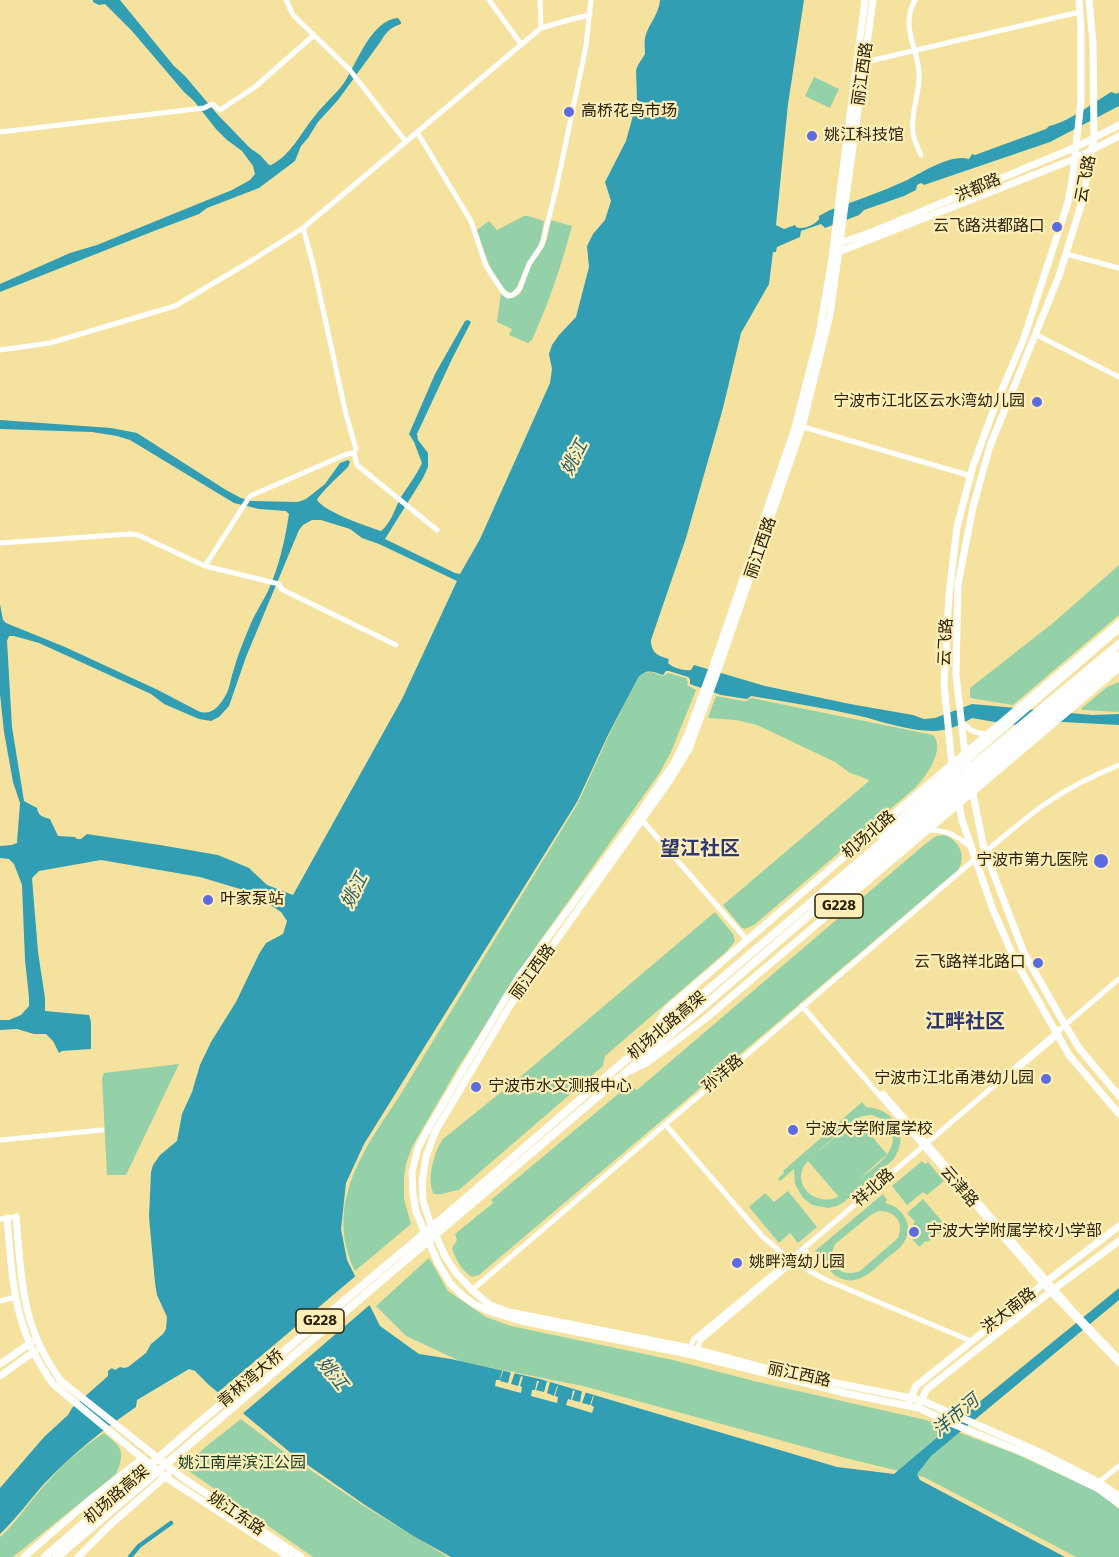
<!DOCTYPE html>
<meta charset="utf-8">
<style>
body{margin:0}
canvas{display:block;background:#f5e29f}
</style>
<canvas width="1119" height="1557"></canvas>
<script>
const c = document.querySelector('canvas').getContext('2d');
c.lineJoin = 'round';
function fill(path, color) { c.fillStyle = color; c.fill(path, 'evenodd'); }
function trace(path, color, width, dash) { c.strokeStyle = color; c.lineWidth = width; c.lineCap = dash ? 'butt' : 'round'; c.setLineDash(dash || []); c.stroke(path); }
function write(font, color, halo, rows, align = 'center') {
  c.font = font + ' "Fira Sans","Noto Sans SC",sans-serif'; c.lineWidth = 4.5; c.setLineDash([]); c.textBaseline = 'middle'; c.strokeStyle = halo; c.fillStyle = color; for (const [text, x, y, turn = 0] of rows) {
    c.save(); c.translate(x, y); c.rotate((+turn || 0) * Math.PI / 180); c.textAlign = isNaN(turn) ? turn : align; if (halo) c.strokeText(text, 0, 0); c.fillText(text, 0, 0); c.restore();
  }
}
const green = new Path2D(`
 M 814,77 L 839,89 L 830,108 L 805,96 Z
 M 524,216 L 528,216 L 544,221 L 541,238 L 536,251 L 527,263 L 516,289 L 511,293 C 493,286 483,247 477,230 L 489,221 L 497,230 Z
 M 551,220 L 572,226 C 561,267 549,302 532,340 L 528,343 L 509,335 L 512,329 L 497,322 L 501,293 L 507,298 L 514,297 L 520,294 L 531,265 L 543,248 L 547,239 Z
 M 1119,565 L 1119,615 L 1013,705 L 970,698 L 970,688 L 1053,623 Z
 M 651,672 L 663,676 L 668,673 L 686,678 L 688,682 L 687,685 L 696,690 L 671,752 L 659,774 L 537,945 L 459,1066 L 412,1147 L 406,1164 L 404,1177 L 404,1199 L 411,1224 L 355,1271 C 324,1206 362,1152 397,1100 L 578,803 L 608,737 L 638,678 L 643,673 Z
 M 1119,682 L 1119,712 L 1082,710 L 1082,708 L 1107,687 Z
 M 716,696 L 743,701 L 746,701 L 751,698 L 756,699 L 933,735 C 946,749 926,777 915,788 L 754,925 L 745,929 L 741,927 L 723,905 L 869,781 L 867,779 L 850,773 L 835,762 L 757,725 L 736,720 L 708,718 Z
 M 944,835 C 959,840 967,856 958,870 L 479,1275 L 472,1277 C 461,1270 456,1260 452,1248 L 457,1240 L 455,1234 L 493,1203 L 491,1200 L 629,1085 L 637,1090 L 924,845 L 936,836 Z
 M 715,912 L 733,934 L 735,941 L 727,951 L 605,1056 L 603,1066 L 596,1072 L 459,1190 C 450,1191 443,1195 434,1194 C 426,1181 434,1151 443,1139 L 526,1072 Z
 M 179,1064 L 126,1175 L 107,1175 L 102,1078 L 104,1073 Z
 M 862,1102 L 866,1107 C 895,1109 911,1135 893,1160 L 844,1202 L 837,1206 L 828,1208 L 812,1205 L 803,1198 L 795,1184 L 794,1169 L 780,1181 L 778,1179 L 784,1173 L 783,1171 ZM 872,1115 C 881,1118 888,1122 891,1130 C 901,1153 869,1170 855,1183 L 887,1154 L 857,1119 L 808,1160 L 855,1119 L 863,1116 ZM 808,1161 L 838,1196 L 838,1197 C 812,1208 789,1180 808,1161 Z
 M 922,1161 L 925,1164 L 928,1162 L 944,1181 L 927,1195 L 923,1192 L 907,1205 L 892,1186 Z
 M 788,1191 L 817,1227 L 798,1243 L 790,1233 L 779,1243 L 749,1207 L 765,1193 L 774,1202 Z
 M 883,1194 L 887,1200 L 885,1203 C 902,1206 915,1226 904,1242 C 900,1249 892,1254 887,1258 C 873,1270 858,1288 838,1277 C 829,1272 826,1264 825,1254 L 820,1257 L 815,1251 ZM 879,1211 C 896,1211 904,1223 898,1238 L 860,1271 C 840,1279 826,1263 835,1244 L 872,1214 Z
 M 923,1199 L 947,1227 L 928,1242 L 926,1241 L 919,1247 L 908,1234 L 916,1228 L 913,1224 L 915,1222 L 907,1213 Z
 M 429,1258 L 448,1291 L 486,1317 L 511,1326 L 673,1360 L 758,1382 L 926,1420 L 1016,1454 L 1098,1492 L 1119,1509 L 1119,1557 L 1076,1557 L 924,1477 L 845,1458 L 583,1386 L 462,1362 L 406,1336 L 376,1306 Z
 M 241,1419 L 288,1455 L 364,1506 L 448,1557 L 313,1557 L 183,1467 L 208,1445 Z
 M 104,1433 C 122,1447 126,1452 116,1474 L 13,1557 L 0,1557 L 0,1537 C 15,1524 25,1508 37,1494 C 57,1470 79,1449 104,1433 Z`);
const water = new Path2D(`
 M 93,0 L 120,0 L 174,66 L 185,76 L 218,115 L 250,148 L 260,155 L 269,165 L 271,165 C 291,155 300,134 314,117 C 323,105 335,95 344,83 C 357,63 371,20 398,18 L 401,22 L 401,24 C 391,27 386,32 381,41 L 338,100 L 318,122 L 308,138 L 301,146 L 295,161 L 259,188 L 207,208 L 199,214 L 154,231 L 0,292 L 0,284 L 70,253 L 97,245 L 232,190 L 250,180 L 255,174 L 253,166 L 242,151 L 227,140 L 216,129 L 194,101 L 184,92 L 132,31 L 105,4 L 99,5 L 93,2 Z
 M 660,0 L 804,0 L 788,104 L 776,225 L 784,229 L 795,225 L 796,227 C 803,230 815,225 819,219 L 819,216 L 830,210 C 855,201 881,192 905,181 C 921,173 951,153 969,159 L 972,154 L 975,155 L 1046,129 L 1049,126 C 1067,123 1095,102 1111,92 L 1117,94 L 1119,92 L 1119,106 L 1050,142 L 924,185 L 921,183 L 917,185 L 916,190 L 904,196 L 864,210 L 859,215 L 825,228 L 821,224 L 801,231 L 800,237 L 777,247 L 776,252 L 773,252 L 769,284 L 741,333 L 723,408 L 686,538 L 651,640 C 651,653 658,656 669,659 L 668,663 C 673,668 684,671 691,670 L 694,665 L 765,686 L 850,704 L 913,715 L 924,719 L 935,718 L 972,704 L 1092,715 L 1119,714 L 1119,725 L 1063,722 L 1012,725 L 972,718 C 961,725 946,731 933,731 C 909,731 884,722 860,716 C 824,708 787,702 751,696 L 747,699 L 721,695 L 690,684 L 690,679 L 688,677 L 669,671 L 666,671 L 663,675 C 652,672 647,668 638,678 L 607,737 L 577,802 L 364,1144 L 346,1183 L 341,1229 L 347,1260 L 380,1326 L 419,1354 L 451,1359 L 540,1379 L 837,1467 L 894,1474 L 978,1403 L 1119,1288 L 1119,1300 L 931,1456 L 917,1474 L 920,1480 L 1065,1557 L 451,1557 L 415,1537 L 365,1505 L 292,1454 L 209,1385 L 195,1371 L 189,1369 L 137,1400 L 136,1407 C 102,1430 71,1455 43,1485 C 29,1501 16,1519 0,1534 L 0,1488 L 44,1437 L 68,1415 L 72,1408 L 108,1376 L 108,1371 L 112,1368 L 115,1370 L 120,1367 L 124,1368 L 128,1367 L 146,1353 L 151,1344 L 163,1334 L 166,1329 L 167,1317 L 157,1295 L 155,1283 L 149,1217 L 151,1172 L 153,1165 L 160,1155 L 177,1141 L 182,1114 L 192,1092 L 200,1065 L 211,1042 L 236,1002 L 259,954 L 266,943 L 283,934 L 287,921 L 281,912 L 250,892 L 200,877 L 101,860 L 39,871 L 32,878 L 38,952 L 45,998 L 45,1011 L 89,1015 L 91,1022 L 91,1049 L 62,1051 L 59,1053 L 53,1041 L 46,1034 L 34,1034 L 17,1029 L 0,1030 L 0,1020 L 9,1020 L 21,1015 L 29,1006 L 29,997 L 25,960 L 22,885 L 14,864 L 9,859 L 0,858 L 0,846 L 12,845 L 17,843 L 20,803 L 13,782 L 4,732 L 0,694 L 0,604 L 3,620 L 6,623 L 65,647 L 158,690 L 198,711 C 210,716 218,708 224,698 C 230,689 230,681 233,672 C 237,657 243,642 249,628 C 254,615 262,603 268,591 C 279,567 285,540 289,514 L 286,511 L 259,509 L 234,503 L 130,440 L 117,436 L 92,432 L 0,429 L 0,420 L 111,428 L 137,433 L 226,490 L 241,498 L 252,501 L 298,502 L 306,499 L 325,484 L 340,463 L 348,460 L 350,462 L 348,467 C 341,474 320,493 317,500 C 325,512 366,526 381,531 C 391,523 395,508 401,497 C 408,486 416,476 422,463 L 414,442 L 409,434 L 435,374 L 465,321 L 468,320 L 471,322 L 452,359 L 417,434 L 418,440 L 428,453 L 428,467 L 423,478 L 385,539 L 455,573 L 460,574 L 480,539 L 550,383 L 552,369 L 549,354 L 552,345 L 559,335 L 576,317 L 589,267 L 587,246 L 593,234 L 605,220 L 611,201 L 605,182 L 626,141 L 637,101 L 636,70 L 638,65 L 645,54 C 645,48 644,43 645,38 C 648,24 659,15 660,0 ZM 312,520 L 321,520 L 350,529 L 362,538 L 379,544 L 457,581 L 402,699 L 293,895 L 267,885 L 249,868 L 218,855 L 160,845 L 87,834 L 81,839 L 77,839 L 75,837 L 58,836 L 50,819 C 43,817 38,816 37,808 L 24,801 L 12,727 L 7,641 L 9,636 L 14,636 L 39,643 L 151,694 L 164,704 L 199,719 L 211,721 L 219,717 L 229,706 L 246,657 L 299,530 L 303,525 Z`);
const pier = new Path2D(`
 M 358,1274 L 372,1303 L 241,1415 L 216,1394 Z
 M 502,1371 L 503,1371 L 500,1381 L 508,1383 L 511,1371 L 515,1372 L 511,1384 L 518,1386 L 521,1376 L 523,1377 L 520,1386 L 522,1387 L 521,1393 L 495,1386 L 496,1380 L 500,1380 Z
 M 537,1381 L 539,1381 L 536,1390 L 544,1392 L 547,1381 L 550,1382 L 547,1393 L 554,1396 L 557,1386 L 558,1386 L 555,1396 L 558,1397 L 557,1403 L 531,1396 L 532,1390 L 535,1390 Z
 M 573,1390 L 575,1391 L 572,1400 L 580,1402 L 582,1391 L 586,1392 L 582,1403 L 590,1405 L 593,1396 L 594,1396 L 591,1405 L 594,1407 L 592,1413 L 566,1405 L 568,1399 L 571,1400 Z`);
const canal = new Path2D(`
 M 130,1557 L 139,1546 L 171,1523`);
const minor = new Path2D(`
 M 286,0 L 293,15 L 349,69 L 406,142
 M 489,0 L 521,44
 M 915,0 C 899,29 920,49 919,77 C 919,96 910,115 913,133 C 914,141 918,148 921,155
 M 541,28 L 576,18 L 590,15
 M 861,63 L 1080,12
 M 0,132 L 204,108 L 212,104 L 220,110 L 255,87 L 314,35
 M 417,132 L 471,221 L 486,266 L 504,293 L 508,296 L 513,295 L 520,288 L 529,264 L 542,245 L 557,185 L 586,46 L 591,0
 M 303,228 L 313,264 L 346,414 L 356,449 L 354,453 L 357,465 L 437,530
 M 1066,254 L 1119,268
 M 1035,334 L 1119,377
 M 0,350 L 50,343 L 175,306 L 251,261 L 303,228 L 541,28 L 540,0
 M 800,426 L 971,476
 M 0,543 L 130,534 L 138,535 L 205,566 L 279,584 L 281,589 L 396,645
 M 205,566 L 250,496 L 347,454 L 354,453
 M 962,722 C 970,731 976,734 989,734
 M 641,819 L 747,940
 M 929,830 C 948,830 956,836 971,847
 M 985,852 C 1006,835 1026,817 1048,802 C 1070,787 1094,775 1119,765
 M 802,1006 L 1050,1292 L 1119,1364
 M 1020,1067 L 1059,1034
 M 883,1093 L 1074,1311 L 1119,1358
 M 665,1124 L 762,1236 L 790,1260 L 826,1280 L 971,1341
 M 0,1140 L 102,1130
 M 0,1219 L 16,1217
 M 472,1290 L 975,859
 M 0,1301 L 15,1297
 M 689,1349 L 694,1339 L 790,1260 L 1119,979
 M 697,1351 L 700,1341 L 806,1251
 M 1098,1485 L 1099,1482 L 1119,1466`);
const major = new Path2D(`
 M 865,0 L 840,192 L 832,259 L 819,334 L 794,431 L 713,666 L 687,736 L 674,763 L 638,815 L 520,975 L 505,999 L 428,1129 L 418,1148 L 412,1172 L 413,1194 L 416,1212 L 438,1263 L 450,1283 L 462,1295 L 474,1304 L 491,1312 L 521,1321 L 688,1354 L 849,1394 L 919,1408 L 948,1422 L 1029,1455 L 1097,1488 L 1119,1504
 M 873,0 L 830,315 L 803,424 L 718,670 L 689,749 L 668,783 L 511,1004 L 435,1132 L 426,1157 L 422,1182 L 423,1201 L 431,1225 L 445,1256 L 456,1273 L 472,1290 L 490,1305 L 509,1312 L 690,1348 L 776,1371 L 921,1400 L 1044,1454 L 1099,1482 L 1119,1496
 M 1089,0 L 1093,42 L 1094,138 L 1082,202 L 1059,276 L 990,446 L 973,507 L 958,584 L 956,675 L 965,754 L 984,849 L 1024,953 L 1065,1025 L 1079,1048 L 1119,1096
 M 837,244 L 872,232 L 1076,147 L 1119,125
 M 836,253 L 1074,159 L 1119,136
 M 953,776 L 944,684 L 949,595 L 957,527 L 973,466 L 995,406 L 1024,338 L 1068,202 L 1073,174 L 1081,101 L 1081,28 L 1079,0
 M 957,793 L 962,820 L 993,910 L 1015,960 L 1069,1055 L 1119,1114
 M 631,1055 L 636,1046 L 654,1029 L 667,1009 L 930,783 L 1119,623
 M 630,1071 L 648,1062 L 705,1019 L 1119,668
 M 16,1217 C 22,1282 21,1326 61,1381 L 183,1478 L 301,1557
 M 7,1218 C 13,1283 13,1329 53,1384 L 165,1477 L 289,1557
 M 0,1364 L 32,1342
 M 0,1376 L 35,1351
 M 910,1400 L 916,1386 L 1043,1284 L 1119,1226
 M 920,1402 L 927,1389 L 1050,1292 L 1119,1241
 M 24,1557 L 91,1499 L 143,1458
 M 78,1557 L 110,1525 L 168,1474`);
const highway = new Path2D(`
 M 881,837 L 959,766 L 1119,628
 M 821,911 L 839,897 L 975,781 L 1092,684 L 1119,659
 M 45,1557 L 188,1432 L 451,1211 L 635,1052 L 942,791 L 1119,644
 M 57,1557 L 698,1011 L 968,778 L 1115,654`);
const markers = [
 [569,112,6,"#5d6be3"],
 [812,136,6,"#5d6be3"],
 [1057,227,6,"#5d6be3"],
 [1037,402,6,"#5d6be3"],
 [1101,861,8,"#5d6be3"],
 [208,900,6,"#5d6be3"],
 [1038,963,6,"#5d6be3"],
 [1046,1079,6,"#5d6be3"],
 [476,1087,6,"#5d6be3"],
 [793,1130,6,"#5d6be3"],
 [914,1232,6,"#5d6be3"],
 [737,1263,6,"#5d6be3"]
];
const shields = [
 [839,906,48],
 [320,1321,48]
];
const shieldNames = [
 ["G228",839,906],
 ["G228",320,1321]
];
const streetNames = [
 ["丽江西路",863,74,-82],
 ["云飞路",1086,179,-79],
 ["洪都路",978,188,-23],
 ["丽江西路",761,548,-71],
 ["云飞路",946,642,-87],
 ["机场北路",869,835,-41],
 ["丽江西路",533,972,-54],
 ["机场北路高架",667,1026,-40],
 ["孙洋路",723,1074,-41],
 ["云津路",959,1187,49],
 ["祥北路",874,1188,-41],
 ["洪大南路",1009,1311,-38],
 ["丽江西路",799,1375,12],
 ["青林湾大桥",251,1379,-40],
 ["机场路高架",117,1495,-41],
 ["姚江东路",236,1514,34]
];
const poiNames = [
 ["高桥花鸟市场",581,112],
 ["姚江科技馆",824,136],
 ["云飞路洪都路口",1045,227,"right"],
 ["宁波市江北区云水湾幼儿园",1025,402,"right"],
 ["宁波市第九医院",1088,861,"right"],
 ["叶家泵站",220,900],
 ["云飞路祥北路口",1026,963,"right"],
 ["宁波市江北甬港幼儿园",1034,1079,"right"],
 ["宁波市水文测报中心",488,1087],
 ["宁波大学附属学校",805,1130],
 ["宁波大学附属学校小学部",926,1232],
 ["姚畔湾幼儿园",749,1263]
];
const parkNames = [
 ["姚江南岸滨江公园",242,1464]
];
const waterNames = [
 ["姚江",575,458,-63],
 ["姚江",355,891,-63],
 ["姚江",332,1374,52],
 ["洋市河",956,1416,-40]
];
const quarterNames = [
 ["望江社区",700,849],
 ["江畔社区",965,1022]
];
fill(green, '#95d1a8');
fill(water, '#319eb3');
fill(pier, '#f5e29f');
trace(canal, '#319eb3', 4.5);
trace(minor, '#fff', 5);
trace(major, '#fff', 7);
trace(highway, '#fff', 8);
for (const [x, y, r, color] of markers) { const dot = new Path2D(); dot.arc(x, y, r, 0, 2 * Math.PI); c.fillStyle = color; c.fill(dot); trace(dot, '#feefba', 2); }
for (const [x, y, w] of shields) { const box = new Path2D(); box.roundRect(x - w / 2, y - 12, w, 24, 4.5); c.fillStyle = '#feefba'; c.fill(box); trace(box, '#2a2207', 1.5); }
write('bold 15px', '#2a2207', null, shieldNames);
write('16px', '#2a2207', '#feefba', streetNames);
write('16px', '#2a2207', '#feefba', poiNames, 'left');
write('16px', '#133a23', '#feefba', parkNames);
write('italic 18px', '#255e6b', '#feefba', waterNames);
write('bold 20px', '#2e3771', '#feefba', quarterNames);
</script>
